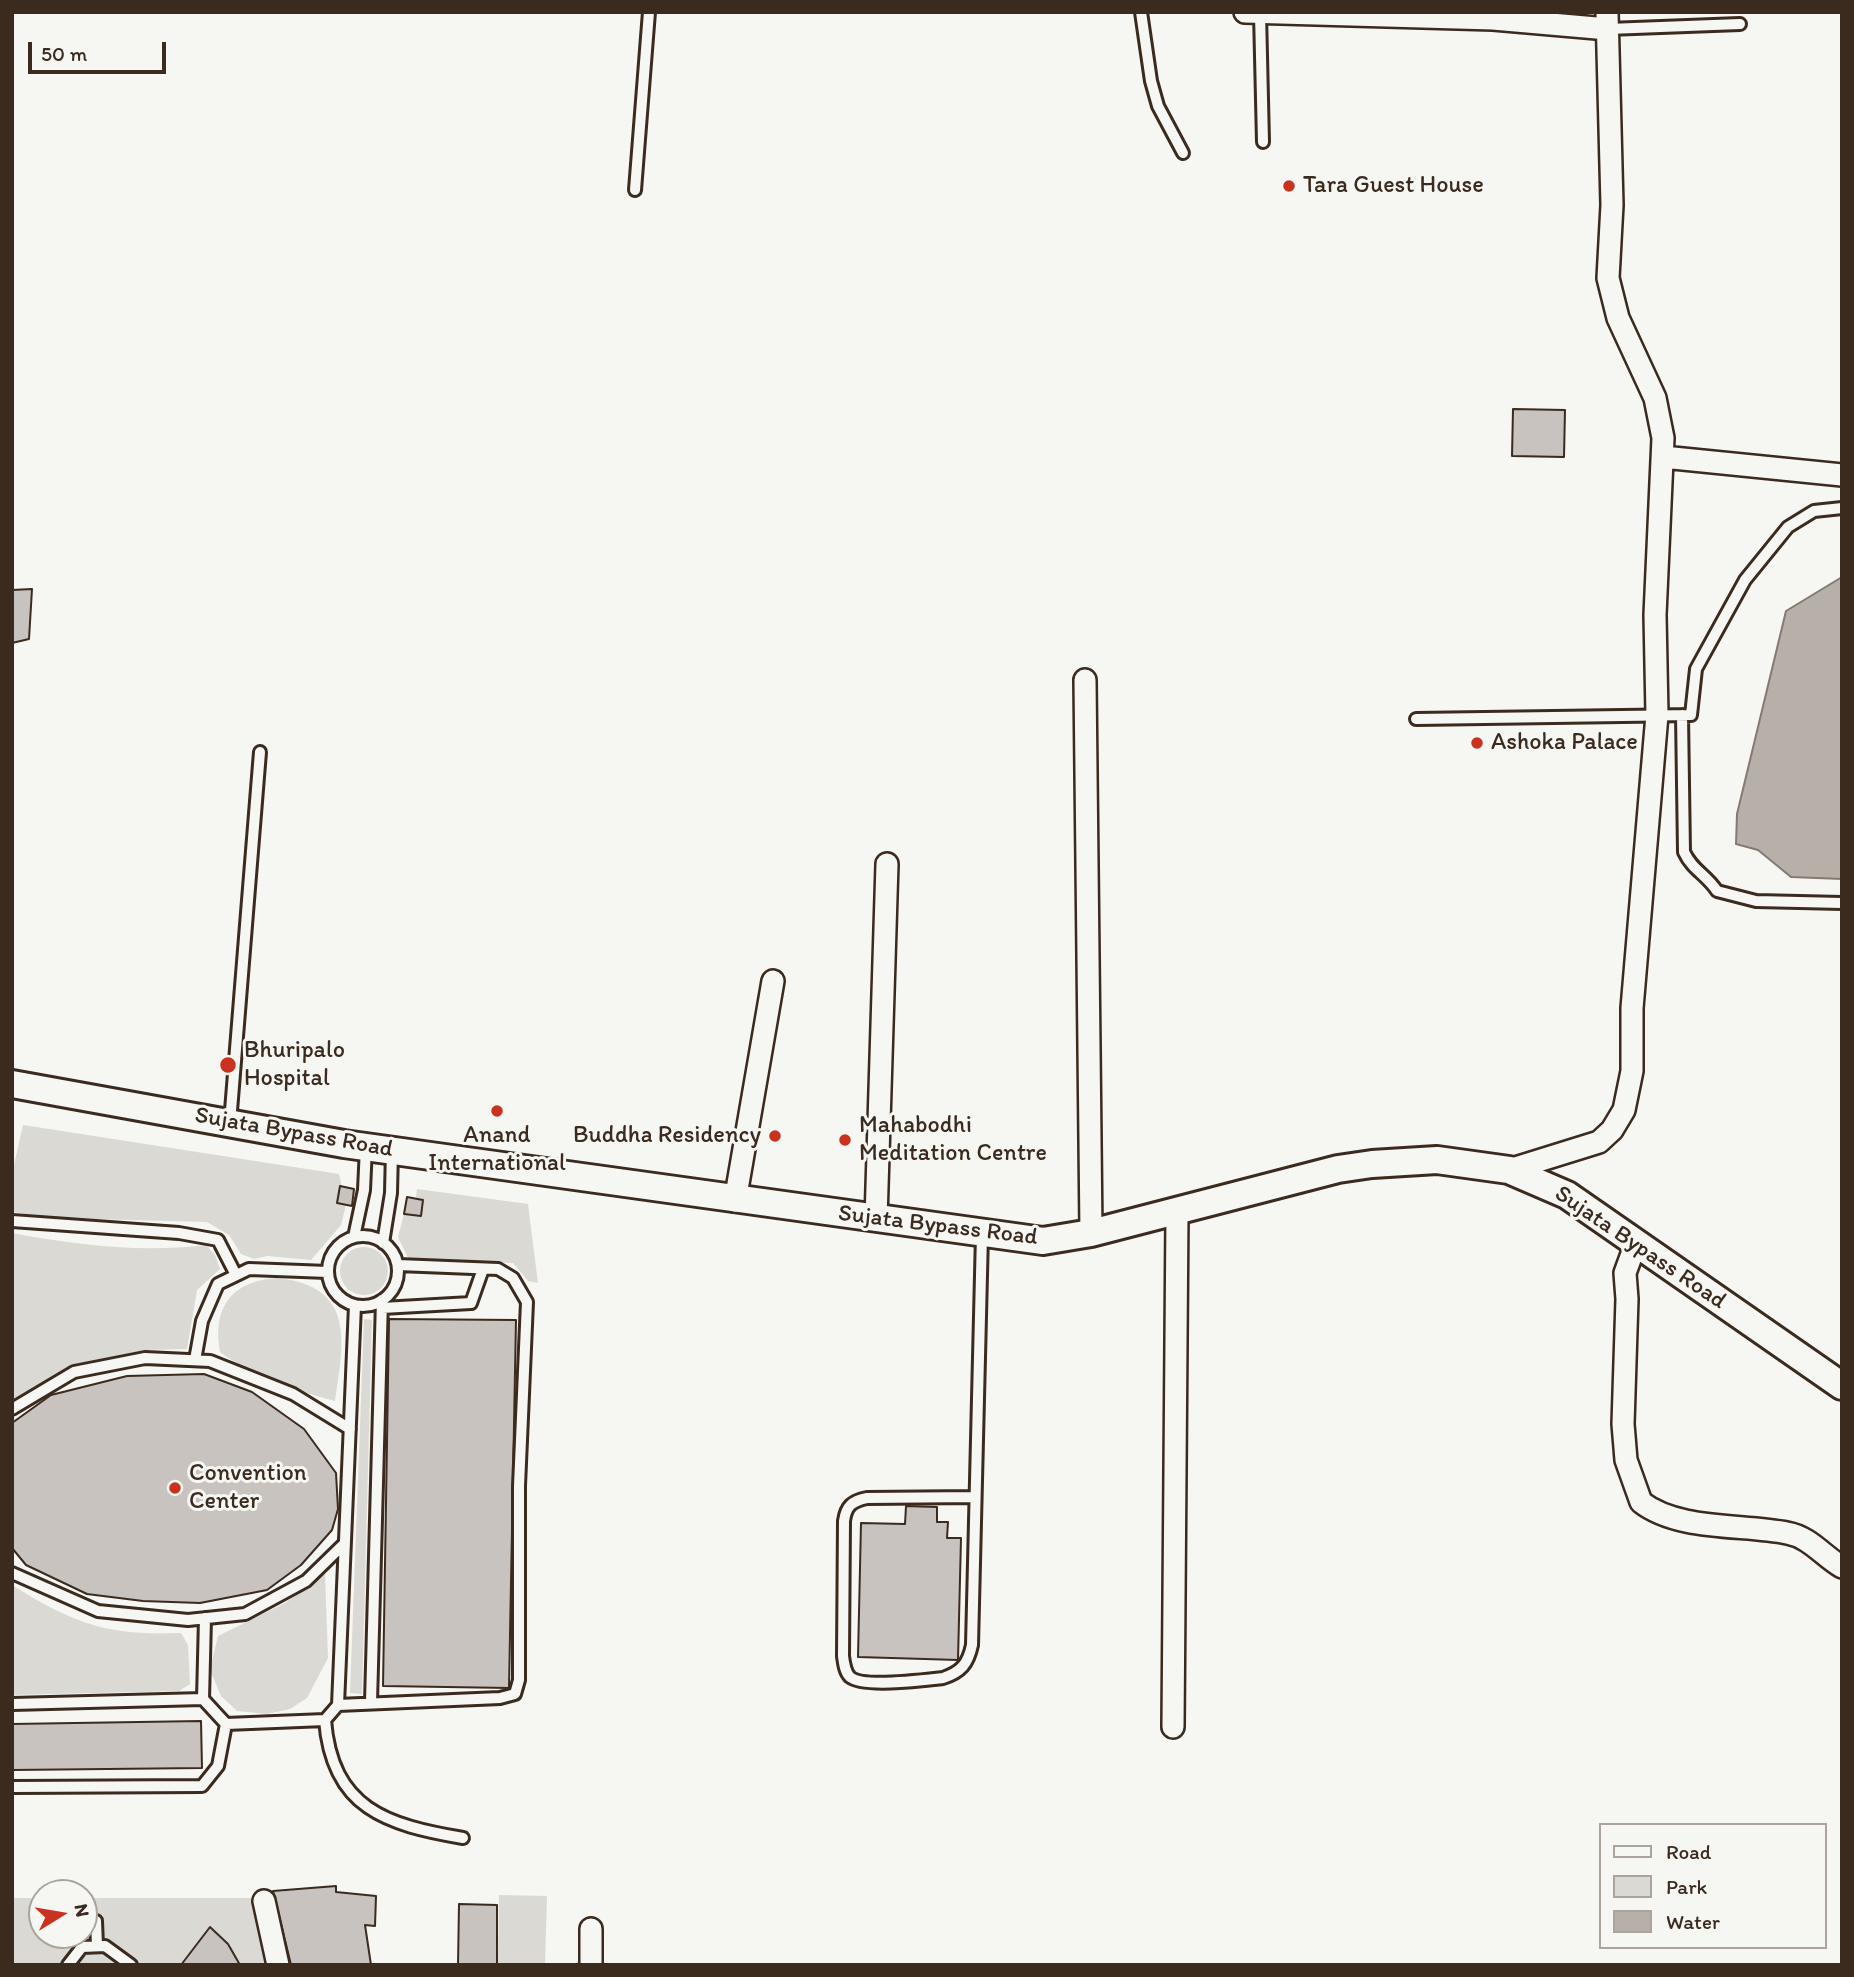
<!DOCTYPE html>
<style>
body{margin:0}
#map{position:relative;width:1854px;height:1977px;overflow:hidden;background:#f6f6f2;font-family:Itim,sans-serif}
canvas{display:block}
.frame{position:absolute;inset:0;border:14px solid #3b2a1e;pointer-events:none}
.legend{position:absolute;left:1599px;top:1823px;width:228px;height:126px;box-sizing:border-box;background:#f6f6f2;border:2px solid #aba49d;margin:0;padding:9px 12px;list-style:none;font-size:21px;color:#3b2a1e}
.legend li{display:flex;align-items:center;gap:14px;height:35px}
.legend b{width:35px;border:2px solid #aba49d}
.north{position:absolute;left:28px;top:1879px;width:70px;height:70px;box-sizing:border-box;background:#f6f6f2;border:2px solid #aba49d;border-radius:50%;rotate:79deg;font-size:19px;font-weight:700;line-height:28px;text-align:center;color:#3b2a1e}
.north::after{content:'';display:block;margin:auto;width:24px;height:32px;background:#c8321e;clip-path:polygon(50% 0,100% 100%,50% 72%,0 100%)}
.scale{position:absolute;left:28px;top:42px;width:138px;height:32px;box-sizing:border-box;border:4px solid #3b2a1e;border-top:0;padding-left:9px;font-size:21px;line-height:24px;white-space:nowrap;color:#3b2a1e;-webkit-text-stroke:5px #f6f6f2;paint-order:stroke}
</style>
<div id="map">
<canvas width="1854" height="1977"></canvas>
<div class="frame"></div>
<ul class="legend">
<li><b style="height:9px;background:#f6f6f2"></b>Road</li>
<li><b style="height:19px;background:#dad9d3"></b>Park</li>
<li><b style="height:19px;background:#b6b0a9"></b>Water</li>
</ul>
<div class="north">N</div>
<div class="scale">50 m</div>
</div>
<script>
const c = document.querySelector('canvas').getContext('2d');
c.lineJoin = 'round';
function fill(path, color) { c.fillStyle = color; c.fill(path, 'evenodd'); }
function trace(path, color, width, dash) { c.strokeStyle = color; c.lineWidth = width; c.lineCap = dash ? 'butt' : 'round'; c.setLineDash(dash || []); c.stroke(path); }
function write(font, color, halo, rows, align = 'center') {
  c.font = font + ' Itim,sans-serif'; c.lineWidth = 6; c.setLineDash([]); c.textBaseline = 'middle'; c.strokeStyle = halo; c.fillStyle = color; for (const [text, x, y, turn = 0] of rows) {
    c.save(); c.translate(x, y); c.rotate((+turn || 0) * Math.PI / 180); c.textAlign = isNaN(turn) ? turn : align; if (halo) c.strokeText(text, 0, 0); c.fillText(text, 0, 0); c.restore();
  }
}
const green = new Path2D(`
 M 23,1125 L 339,1174 L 346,1205 L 341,1225 L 311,1260 L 267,1256 L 254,1259 L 241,1254 L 229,1235 L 207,1222 L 54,1218 L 12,1212 L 12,1174 Z
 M 417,1189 L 528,1204 L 538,1283 L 528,1281 L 513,1263 L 408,1258 L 398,1237 L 404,1214 L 421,1216 L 423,1200 L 416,1198 Z
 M 12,1233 C 76,1245 141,1253 206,1245 L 215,1255 L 220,1269 L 197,1290 L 187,1349 L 146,1350 L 71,1365 L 12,1402 Z
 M340 1271a24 24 0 1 1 48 0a24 24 0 1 1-48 0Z
 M 277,1278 C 356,1286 344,1342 335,1401 C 296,1391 252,1376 220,1352 C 212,1307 232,1281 277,1278 Z
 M 364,1319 L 372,1320 L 362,1694 L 350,1693 Z
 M 325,1574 L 328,1658 L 307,1698 L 290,1709 L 267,1714 L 237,1711 L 221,1696 L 210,1670 L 218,1636 L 285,1603 Z
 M 12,1585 C 74,1624 108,1636 181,1633 L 188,1645 L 190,1684 L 179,1691 L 12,1695 Z
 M 499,1895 L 547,1896 L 545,1965 L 498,1965 Z
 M 12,1898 L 42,1898 L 42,1935 L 84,1935 L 84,1898 L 253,1898 L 265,1965 L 12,1965 Z`);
const water = new Path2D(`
 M 1842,577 L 1842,879 L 1791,877 L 1758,850 L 1736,844 L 1737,814 L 1786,611 Z`);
const building = new Path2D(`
 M 1513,409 L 1565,410 L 1564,457 L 1512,456 Z
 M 32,589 L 29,639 L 12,643 L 12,590 Z
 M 340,1186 L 354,1189 L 352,1206 L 337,1203 Z
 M 407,1197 L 423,1200 L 421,1216 L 404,1214 Z
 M 389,1319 L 516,1320 L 509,1688 L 383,1686 Z
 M 204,1374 L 252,1392 L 304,1429 L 336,1473 L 338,1509 L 332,1530 L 301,1565 L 267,1590 L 200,1603 L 143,1601 L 87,1594 L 26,1565 L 12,1548 L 12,1423 L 51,1395 L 127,1376 Z
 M 906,1506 L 937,1507 L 937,1522 L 948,1522 L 947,1538 L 961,1538 L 958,1660 L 858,1657 L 861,1523 L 905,1524 Z
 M 201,1721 L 202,1768 L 12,1770 L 12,1724 Z
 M 336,1886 L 336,1892 L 376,1896 L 375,1926 L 365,1925 L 371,1965 L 291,1965 L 273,1891 Z
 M 459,1904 L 497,1905 L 497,1965 L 458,1965 Z
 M 210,1927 L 228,1944 L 240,1965 L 181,1965 Z`);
const service = new Path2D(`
 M 1141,12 L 1151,81 L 1158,106 L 1183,153
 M 1260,13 L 1263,142
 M 1608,29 L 1740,24
 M 635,190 L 649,12
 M 1682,715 L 1684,852 C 1693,871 1706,874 1717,891 L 1756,901 L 1842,903
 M 1416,719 L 1691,715 L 1696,669 L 1745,580 L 1788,527 L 1814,511 L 1842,508
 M 230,1123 L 260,752
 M 12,1221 L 179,1233 L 218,1240 L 236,1275
 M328 1271a35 35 0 1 1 70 0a35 35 0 1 1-70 0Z
 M 354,1237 L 364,1190 L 366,1147
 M 383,1243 L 391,1193 L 392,1150
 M 382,1308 L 471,1303 L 483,1269
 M 195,1360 L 202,1321 L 218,1284 L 249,1269 L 328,1272
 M 12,1409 L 74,1372 L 145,1358 L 210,1361 L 293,1394 L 350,1429
 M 975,1497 L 867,1498 C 852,1501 846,1506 844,1521 L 843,1656 C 844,1664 845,1672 850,1677 C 863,1688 925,1680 943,1678 C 961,1672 968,1664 972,1645 L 982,1234
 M 12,1573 L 98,1611 L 188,1620 L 245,1614 L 306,1581 L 345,1543
 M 203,1699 L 205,1618
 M 371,1702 L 382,1300
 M 12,1704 L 203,1699 L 226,1724
 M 338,1705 L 355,1305
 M 325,1720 C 332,1809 387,1825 463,1838
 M 12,1787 L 202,1786 L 218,1766 L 226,1724 L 325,1720 L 338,1705 L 500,1698 L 515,1694 L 519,1680 L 519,1486 L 527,1302 L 513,1278 L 498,1269 L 398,1265
 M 96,1921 L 97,1946
 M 68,1965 L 82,1947 L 105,1946 L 131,1965`);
const minor = new Path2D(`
 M 1245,12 L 1493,19 L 1608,29
 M 1663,457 L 1842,475
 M 1085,680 L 1091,1233
 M 1509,1170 L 1599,1142 L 1612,1130 L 1624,1110 L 1632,1071 L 1632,1008 L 1657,715 L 1655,615 L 1663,438 L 1655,398 L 1618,318 L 1608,278 L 1612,205 L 1607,12
 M 735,1201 L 773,981
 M 876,1219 L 887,864
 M 1636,1243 L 1625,1273 L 1627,1299 L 1623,1424 L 1626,1460 L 1641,1502 C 1678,1531 1743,1524 1787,1533 C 1810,1537 1823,1556 1842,1567
 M 1173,1727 L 1177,1213
 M 264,1901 L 278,1965
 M 591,1929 L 591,1965`);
const tertiary = new Path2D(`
 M 12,1084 L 344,1144 L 1043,1241 L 1091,1233 L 1338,1169 L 1372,1164 L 1437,1160 L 1509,1170 L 1567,1195 L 1842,1386`);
const markers = [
 [1289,186,7,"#c8321e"],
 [1477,743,7,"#c8321e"],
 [228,1065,9,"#c8321e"],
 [497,1111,7,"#c8321e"],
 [775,1136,7,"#c8321e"],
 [845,1140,7,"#c8321e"],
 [175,1488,7,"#c8321e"]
];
const poiNames = [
 ["Tara Guest House",1303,186],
 ["Ashoka Palace",1491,743],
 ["Bhuripalo",244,1051],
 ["Hospital",244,1079],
 ["Mahabodhi",859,1126],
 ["Meditation Centre",859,1154],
 ["Anand",497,1136,"center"],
 ["International",497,1164,"center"],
 ["Buddha Residency",761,1136,"right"],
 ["Convention",189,1474],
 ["Center",189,1502]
];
const streetNames = [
 ["Sujata Bypass Road",294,1133,10],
 ["Sujata Bypass Road",938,1226,7],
 ["Sujata Bypass Road",1640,1248,34]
];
fill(green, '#dad9d3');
fill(water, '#b6b0a9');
trace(water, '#857a71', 2);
fill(building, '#c8c3be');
trace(building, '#3b2a1e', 2);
trace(service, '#3b2a1e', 16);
trace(minor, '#3b2a1e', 26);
trace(tertiary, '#3b2a1e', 32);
trace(service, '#f6f6f2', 10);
trace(minor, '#f6f6f2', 21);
trace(tertiary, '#f6f6f2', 26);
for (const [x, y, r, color] of markers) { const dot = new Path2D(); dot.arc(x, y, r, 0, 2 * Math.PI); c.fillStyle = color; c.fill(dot); trace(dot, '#f6f6f2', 2.5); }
write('24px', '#3b2a1e', '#f6f6f2', poiNames, 'left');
write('24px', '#3b2a1e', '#f6f6f2', streetNames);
</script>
